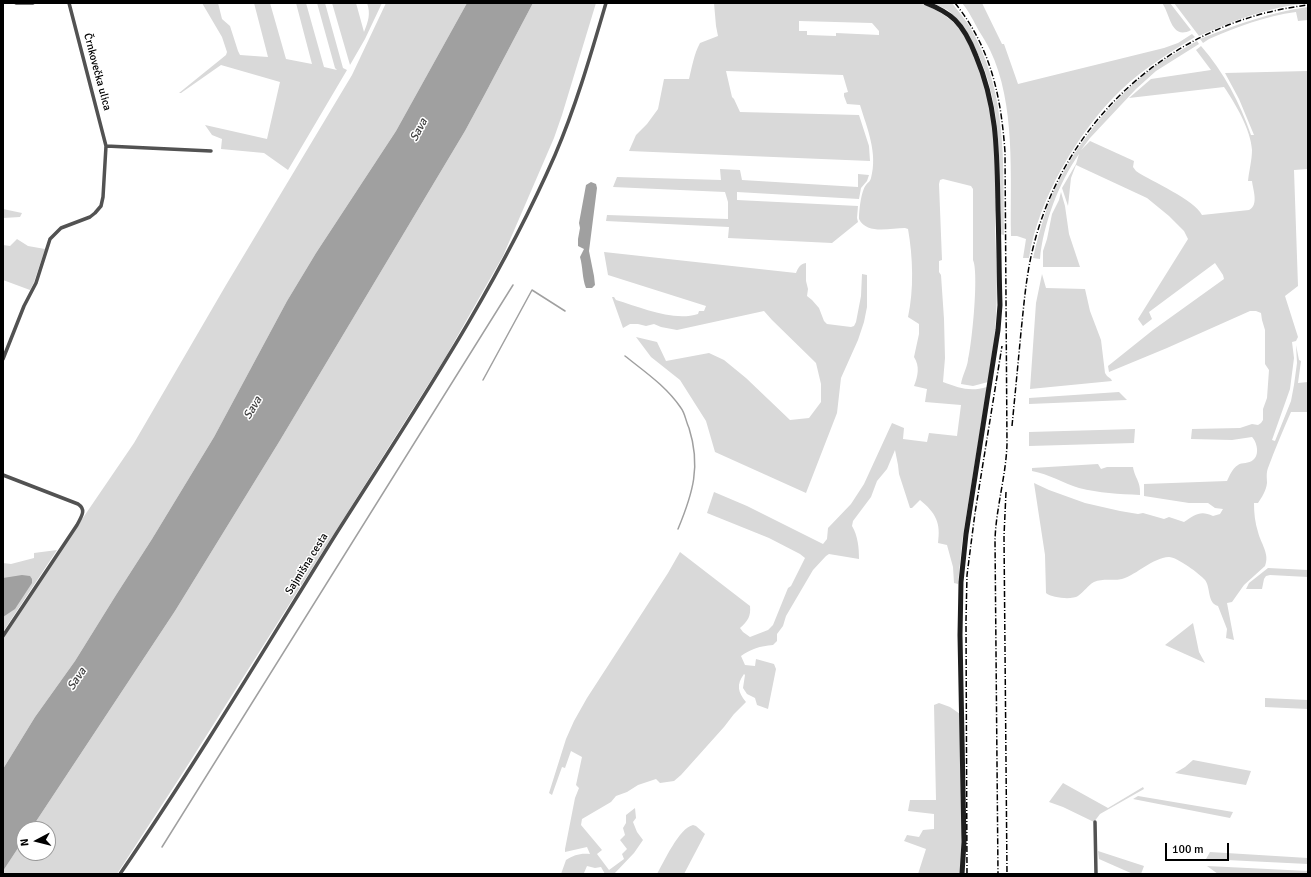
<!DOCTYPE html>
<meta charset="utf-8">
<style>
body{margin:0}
#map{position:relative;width:1311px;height:877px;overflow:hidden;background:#fff;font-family:Signika,sans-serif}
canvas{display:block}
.frame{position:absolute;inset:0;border:4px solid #000;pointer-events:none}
.north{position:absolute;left:16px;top:821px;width:40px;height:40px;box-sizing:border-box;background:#fff;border:1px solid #999;border-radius:50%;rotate:263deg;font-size:11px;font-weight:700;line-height:16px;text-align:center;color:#000}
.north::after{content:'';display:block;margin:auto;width:14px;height:18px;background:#000;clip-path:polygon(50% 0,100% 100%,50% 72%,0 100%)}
.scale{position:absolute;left:1165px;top:843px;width:64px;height:18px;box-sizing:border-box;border:2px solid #000;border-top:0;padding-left:5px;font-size:12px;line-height:14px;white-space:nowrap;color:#000;-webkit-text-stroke:3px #fff;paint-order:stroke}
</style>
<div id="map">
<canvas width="1311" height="877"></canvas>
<div class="frame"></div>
<div class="north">N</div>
<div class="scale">100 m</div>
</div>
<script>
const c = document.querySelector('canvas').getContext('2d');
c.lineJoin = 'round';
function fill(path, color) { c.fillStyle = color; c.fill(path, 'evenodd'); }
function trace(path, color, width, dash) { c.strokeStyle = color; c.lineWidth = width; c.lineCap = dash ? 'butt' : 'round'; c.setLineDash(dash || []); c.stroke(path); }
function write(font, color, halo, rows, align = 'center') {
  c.font = font + ' Signika,sans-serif'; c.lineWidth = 3; c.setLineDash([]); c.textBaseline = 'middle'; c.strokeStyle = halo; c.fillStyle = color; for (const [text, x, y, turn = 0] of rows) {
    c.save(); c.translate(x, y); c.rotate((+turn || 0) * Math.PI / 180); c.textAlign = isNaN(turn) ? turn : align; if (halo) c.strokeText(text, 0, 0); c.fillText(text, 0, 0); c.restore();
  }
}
const green = new Path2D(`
 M 202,3 L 218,3 L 222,19 L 230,26 L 238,51 L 240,55 L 268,57 L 254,3 L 270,3 L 286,59 L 312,64 L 296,3 L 306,3 L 324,67 L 337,70 L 335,68 L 317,3 L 325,3 L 343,68 L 347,70 L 288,170 L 264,153 L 221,149 L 222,139 L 212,135 L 205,125 L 267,139 L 280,82 L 221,65 L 181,93 L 179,93 L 226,55 L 227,52 L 222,37 Z
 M 332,3 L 356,3 L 364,32 C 368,22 371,14 367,3 L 382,3 L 365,39 L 350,65 Z
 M 386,3 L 467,3 L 396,131 L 316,253 L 287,301 L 214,437 L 152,539 L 116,595 L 75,661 L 35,717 L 3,769 L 3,639 L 44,575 L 134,443 L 226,285 L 352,75 Z
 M 533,3 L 596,3 L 562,115 L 554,138 L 503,256 L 445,358 L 184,771 L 117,874 L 3,874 L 3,871 L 24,839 L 24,853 L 48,853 L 48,829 L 31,829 L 175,611 L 279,442 L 465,131 L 485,94 Z
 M 714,3 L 920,3 C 935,9 950,16 960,30 C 1000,87 995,161 995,227 C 996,257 998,286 996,316 C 995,338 991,360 988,382 L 973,386 L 961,384 C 962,376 967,368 968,360 C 972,344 979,273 973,260 L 973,189 L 971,186 L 943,179 L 940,180 L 939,184 L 942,260 L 939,261 L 939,272 L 941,275 L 944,319 L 945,358 L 943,382 C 959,388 970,392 987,387 L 962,542 L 958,584 L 954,583 L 953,567 L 947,545 L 938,543 C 941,523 936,513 920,500 L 912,508 L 910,508 L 899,474 L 898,465 L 895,450 L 887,469 L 877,481 L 871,497 L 853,521 L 852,526 C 858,536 859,548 859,559 L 829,554 L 826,556 L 813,570 L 786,616 L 783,626 L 777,634 L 777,641 L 773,645 C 760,646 751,649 741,656 L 745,665 L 755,666 L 756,659 L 774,664 L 776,669 L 768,709 L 757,705 L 755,698 L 747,694 L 743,688 L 745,675 L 744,674 C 736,685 738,692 746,702 L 734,714 L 724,727 L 681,775 L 674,781 L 660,783 L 656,779 L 638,785 L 627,792 L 616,796 L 611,802 L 582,819 L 581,825 L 602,850 L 597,854 L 609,870 L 624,859 L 622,854 L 627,849 L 620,840 L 625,835 L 623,828 L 626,823 L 626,815 L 635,808 L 636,818 L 633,822 L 637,832 L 643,840 L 634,853 L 614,874 L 605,874 L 601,867 L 595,868 L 587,866 L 584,873 L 584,874 L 561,874 L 566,860 C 574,855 580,853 590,854 L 587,847 L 565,852 L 565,849 L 575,798 L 579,788 L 576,785 L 582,757 L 571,751 L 565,768 L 562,767 L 552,795 L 549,793 L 566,739 L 574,721 L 587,698 L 668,573 L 680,552 L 750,606 C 751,616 748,621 740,628 L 743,632 L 750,637 L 768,630 L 773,625 L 788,588 L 791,586 L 805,558 L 800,554 L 769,538 L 707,513 L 714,492 L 747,506 L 823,544 L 827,539 L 828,528 L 851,504 L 864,484 L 892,423 L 904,428 L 903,439 L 927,442 L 929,433 L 957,436 L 961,405 L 925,402 L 927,389 L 914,386 C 918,376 920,366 914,357 L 919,334 L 919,324 L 908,317 C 914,290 913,257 908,229 L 905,228 C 890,228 867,235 859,219 C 859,211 861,191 866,185 C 868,182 870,182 871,178 C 878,153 867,128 860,105 L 847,104 L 844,96 L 844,93 L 848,92 L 843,75 L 726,71 L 732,97 L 734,99 L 740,112 L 859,115 L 869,146 L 870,161 L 629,151 L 636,135 L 647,124 L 658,109 L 664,79 L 689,79 C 692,67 694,54 700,43 L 718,36 L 716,26 ZM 799,21 L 872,23 L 879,31 L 879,35 L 836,33 L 836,36 L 807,35 L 807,31 L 799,31 Z
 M 932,3 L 952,3 C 958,11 965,19 970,27 C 1008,93 1003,162 1004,235 L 1000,234 C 999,168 1005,96 969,37 C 964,29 959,19 951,13 C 946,8 938,6 932,3 Z
 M 962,3 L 982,3 L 1002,44 L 1004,44 L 1018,84 L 1164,48 L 1178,43 L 1192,34 L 1195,37 C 1169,53 1143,69 1121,90 C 1078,131 1038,200 1029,258 L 1023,258 L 1026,239 L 1017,236 L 1011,236 C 1010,176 1016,104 990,50 C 987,44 983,37 979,31 C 974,22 969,11 962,3 Z
 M 1162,3 L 1170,3 L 1191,30 C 1171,41 1170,13 1162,3 Z
 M 1174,3 L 1308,3 C 1270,7 1234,20 1199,36 Z
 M 1308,7 L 1308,20 L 1298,21 L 1296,12 C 1265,16 1237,27 1209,39 L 1203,43 L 1200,39 C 1236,25 1270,12 1308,7 Z
 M 1197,41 L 1199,44 L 1156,71 L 1136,89 L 1090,138 L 1081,150 L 1090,141 L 1134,161 L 1133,167 L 1136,171 C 1152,182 1194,199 1202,215 L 1249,210 C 1259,205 1253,190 1252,181 L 1248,181 C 1249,171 1252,160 1252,150 C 1251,130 1235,103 1224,87 L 1129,98 L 1151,79 L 1211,70 L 1196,50 L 1201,46 C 1224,72 1240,103 1251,135 L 1254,135 L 1239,99 L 1225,73 L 1308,71 L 1308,169 L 1294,170 L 1298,286 L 1285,296 L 1298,337 L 1296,341 L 1292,342 L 1294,358 L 1290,389 L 1272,440 L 1275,441 L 1291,401 L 1294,385 L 1297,363 L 1296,345 L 1299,360 L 1301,361 L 1298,383 L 1308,382 L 1308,412 L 1291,412 C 1283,430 1275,449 1268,468 C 1266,474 1267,477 1267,483 C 1266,491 1262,497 1258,503 L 1254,503 C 1254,513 1255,523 1258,532 C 1261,544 1270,554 1265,566 L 1244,585 L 1232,602 L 1227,603 L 1234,640 L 1226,638 L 1227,629 L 1218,606 C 1207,603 1211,588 1205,580 C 1200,574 1177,557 1169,557 C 1152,558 1138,574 1122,579 C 1113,581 1103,578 1094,582 C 1088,585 1084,592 1078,596 C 1072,600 1052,598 1046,593 L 1045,555 L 1034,483 L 1049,490 L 1085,503 L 1120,511 L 1138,514 L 1143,513 L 1164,519 L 1169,517 L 1184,522 C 1195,515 1200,510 1213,516 L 1220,514 L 1223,509 L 1215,508 L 1208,503 L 1189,503 L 1144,496 L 1144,484 L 1227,481 C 1230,475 1232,469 1238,465 C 1242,462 1249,464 1253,460 C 1260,455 1257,442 1252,437 L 1232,440 L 1191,439 L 1192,429 L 1240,428 L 1252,424 L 1258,425 L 1261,423 L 1263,420 L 1263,409 L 1267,398 L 1269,370 L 1265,364 L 1265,330 L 1262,320 L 1261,313 L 1256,311 L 1250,311 L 1167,348 L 1109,372 L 1108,366 L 1153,330 L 1224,279 L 1223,275 L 1215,263 L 1149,312 L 1152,319 L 1143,326 L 1138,319 L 1188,239 L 1184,231 L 1169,216 L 1147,198 L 1076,165 L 1071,178 L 1068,206 L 1062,188 L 1076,164 L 1079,154 C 1059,182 1043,225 1040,259 L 1033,258 C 1037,240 1042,222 1048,205 C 1069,152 1110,100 1155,66 C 1168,57 1183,49 1197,41 Z
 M 720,169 L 740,170 L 742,180 L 858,187 L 858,174 L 869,175 L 867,181 L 861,188 L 859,199 L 737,192 L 737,200 L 858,206 L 857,218 L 858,222 L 832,243 L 728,238 L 729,227 L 606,221 L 607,215 L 728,219 L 728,202 L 725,192 L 613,187 L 617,177 L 721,180 Z
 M 1061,192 L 1065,206 L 1069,234 L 1080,267 L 1043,267 L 1043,251 L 1047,239 L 1052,214 L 1059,200 Z
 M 3,209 L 22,213 L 20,217 L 3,218 Z
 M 17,239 L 28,246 L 45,249 L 34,282 L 30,290 L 3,280 L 3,245 L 10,246 Z
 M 604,252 L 796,273 C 798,268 800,264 806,263 L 806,281 L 808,289 L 807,296 L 812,300 L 819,308 L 824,321 L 827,324 L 851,327 L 854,326 L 856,322 L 861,296 L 862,274 L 867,275 L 867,307 L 864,322 L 858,340 L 841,378 L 837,413 L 806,493 L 715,452 L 706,421 L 680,380 L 651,357 L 636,337 L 657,342 L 666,361 L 709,353 L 724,360 L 746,378 L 790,420 L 809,418 L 821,402 L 821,384 L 816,363 L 772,320 L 764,311 L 677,330 L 661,327 L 654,324 L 646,326 L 638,324 L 630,324 L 623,328 L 612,297 L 614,297 L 616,300 C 640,307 673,322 698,314 L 699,311 L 704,311 L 706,306 L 608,275 Z
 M 1042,274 L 1046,288 L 1085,289 L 1090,311 L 1101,340 L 1105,373 L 1107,376 L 1111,379 L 1112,381 L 1030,389 L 1036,303 Z
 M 1119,392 L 1127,400 L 1029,404 L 1029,398 Z
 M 1135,429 L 1134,443 L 1029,446 L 1029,432 Z
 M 1098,464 L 1101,469 L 1107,467 L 1133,467 C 1135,479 1141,481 1140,495 C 1119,494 1099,493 1079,488 C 1063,483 1049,474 1032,471 L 1032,468 Z
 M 57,550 L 3,632 L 3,563 L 11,564 L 34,558 L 34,553 Z
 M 1268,568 L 1308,570 L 1308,577 L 1270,575 L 1266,576 L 1264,579 L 1262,589 L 1246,589 L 1249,583 Z
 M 1193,623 L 1199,652 L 1205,663 L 1165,645 Z
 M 1265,698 L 1308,700 L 1308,709 L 1265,707 Z
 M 939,703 L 950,707 L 960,714 L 962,833 L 960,874 L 918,874 L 926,849 L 904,841 L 907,835 L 919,837 L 923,830 L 934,829 L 934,814 L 908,811 L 910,800 L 936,800 L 934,705 Z
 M 1193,760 L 1251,771 L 1246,785 L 1175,773 L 1185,767 Z
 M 1063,783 L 1108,808 L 1143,787 L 1144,789 L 1100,814 L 1094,822 L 1063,807 L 1049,802 Z
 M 1138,796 L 1233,812 L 1230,818 L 1133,799 Z
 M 693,825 L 696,826 L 705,834 L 684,874 L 657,874 C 664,862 679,828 693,825 Z
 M 1098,851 L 1144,866 L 1141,874 L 1133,874 L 1099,859 Z
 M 1210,852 L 1308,858 L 1308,864 L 1206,859 Z
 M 1207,866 L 1308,871 L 1308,874 L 1218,874 Z`);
const water = new Path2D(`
 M 467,3 L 533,3 L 485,94 L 465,131 L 279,442 L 175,611 L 31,829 L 24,829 L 24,839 L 3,871 L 3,769 L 35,717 L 75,661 L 116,595 L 152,539 L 214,437 L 287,301 L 316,253 L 396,131 Z
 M 591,182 L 596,184 L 597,188 L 589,251 L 594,276 L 595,285 L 592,288 L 586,288 C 582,278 583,267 580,257 L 584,249 L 578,246 L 578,239 L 580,228 L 579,223 L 586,185 Z
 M 22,575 L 30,576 L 32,579 L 32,583 L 15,609 L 3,617 L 3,578 Z`);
const stream = new Path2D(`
 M 625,356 C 645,372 666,386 681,408 C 685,413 686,422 689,428 C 701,466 693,493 678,529
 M 483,380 L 532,290 L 565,311
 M 162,847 L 513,285`);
const minor = new Path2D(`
 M 16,3 L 33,3
 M 106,146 L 211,151
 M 3,359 L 24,306 L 36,283 L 50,239 L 61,228 L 90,217 L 95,213 L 101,206 L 103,197 L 106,146 L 69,3
 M 3,475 L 78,504 C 87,510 81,517 77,525 L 3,636
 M 1095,822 L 1096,874
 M 120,874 C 196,763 265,648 336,534 C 414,411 496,290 555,155 C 576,106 591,54 606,3`);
const secondary = new Path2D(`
 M 926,3 C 936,7 947,12 955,20 C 965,30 971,43 976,56 C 998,108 997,155 998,211 C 999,242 999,273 1000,305 L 998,330 L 966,534 L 961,582 L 960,635 L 964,842 L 962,874`);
const rail = new Path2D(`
 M 955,3 C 991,48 1001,96 1005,152 L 1007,444 C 1006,476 996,508 995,540 L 998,874
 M 1012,426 C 1015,395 1018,364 1021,332 C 1024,304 1026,276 1033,248 C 1065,118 1174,21 1308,5
 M 1006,492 L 1004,536 L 1007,874
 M 967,874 L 966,621 L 967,575 L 975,513 L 1002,346`);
const streetNames = [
 ["Črnkovečka ulica",97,72,75],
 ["Sajmišna cesta",307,564,-58]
];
const waterNames = [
 ["Sava",419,130,-62],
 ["Sava",253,408,-59],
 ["Sava",77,679,-56]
];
fill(green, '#d9d9d9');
fill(water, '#a0a0a0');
trace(stream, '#a0a0a0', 1.5);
trace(minor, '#525252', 3.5);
trace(secondary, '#1f1f1f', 5);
trace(rail, '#000', 1.5, [6, 2, 1, 2]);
write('11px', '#000', '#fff', streetNames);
write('italic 12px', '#414141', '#fff', waterNames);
</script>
